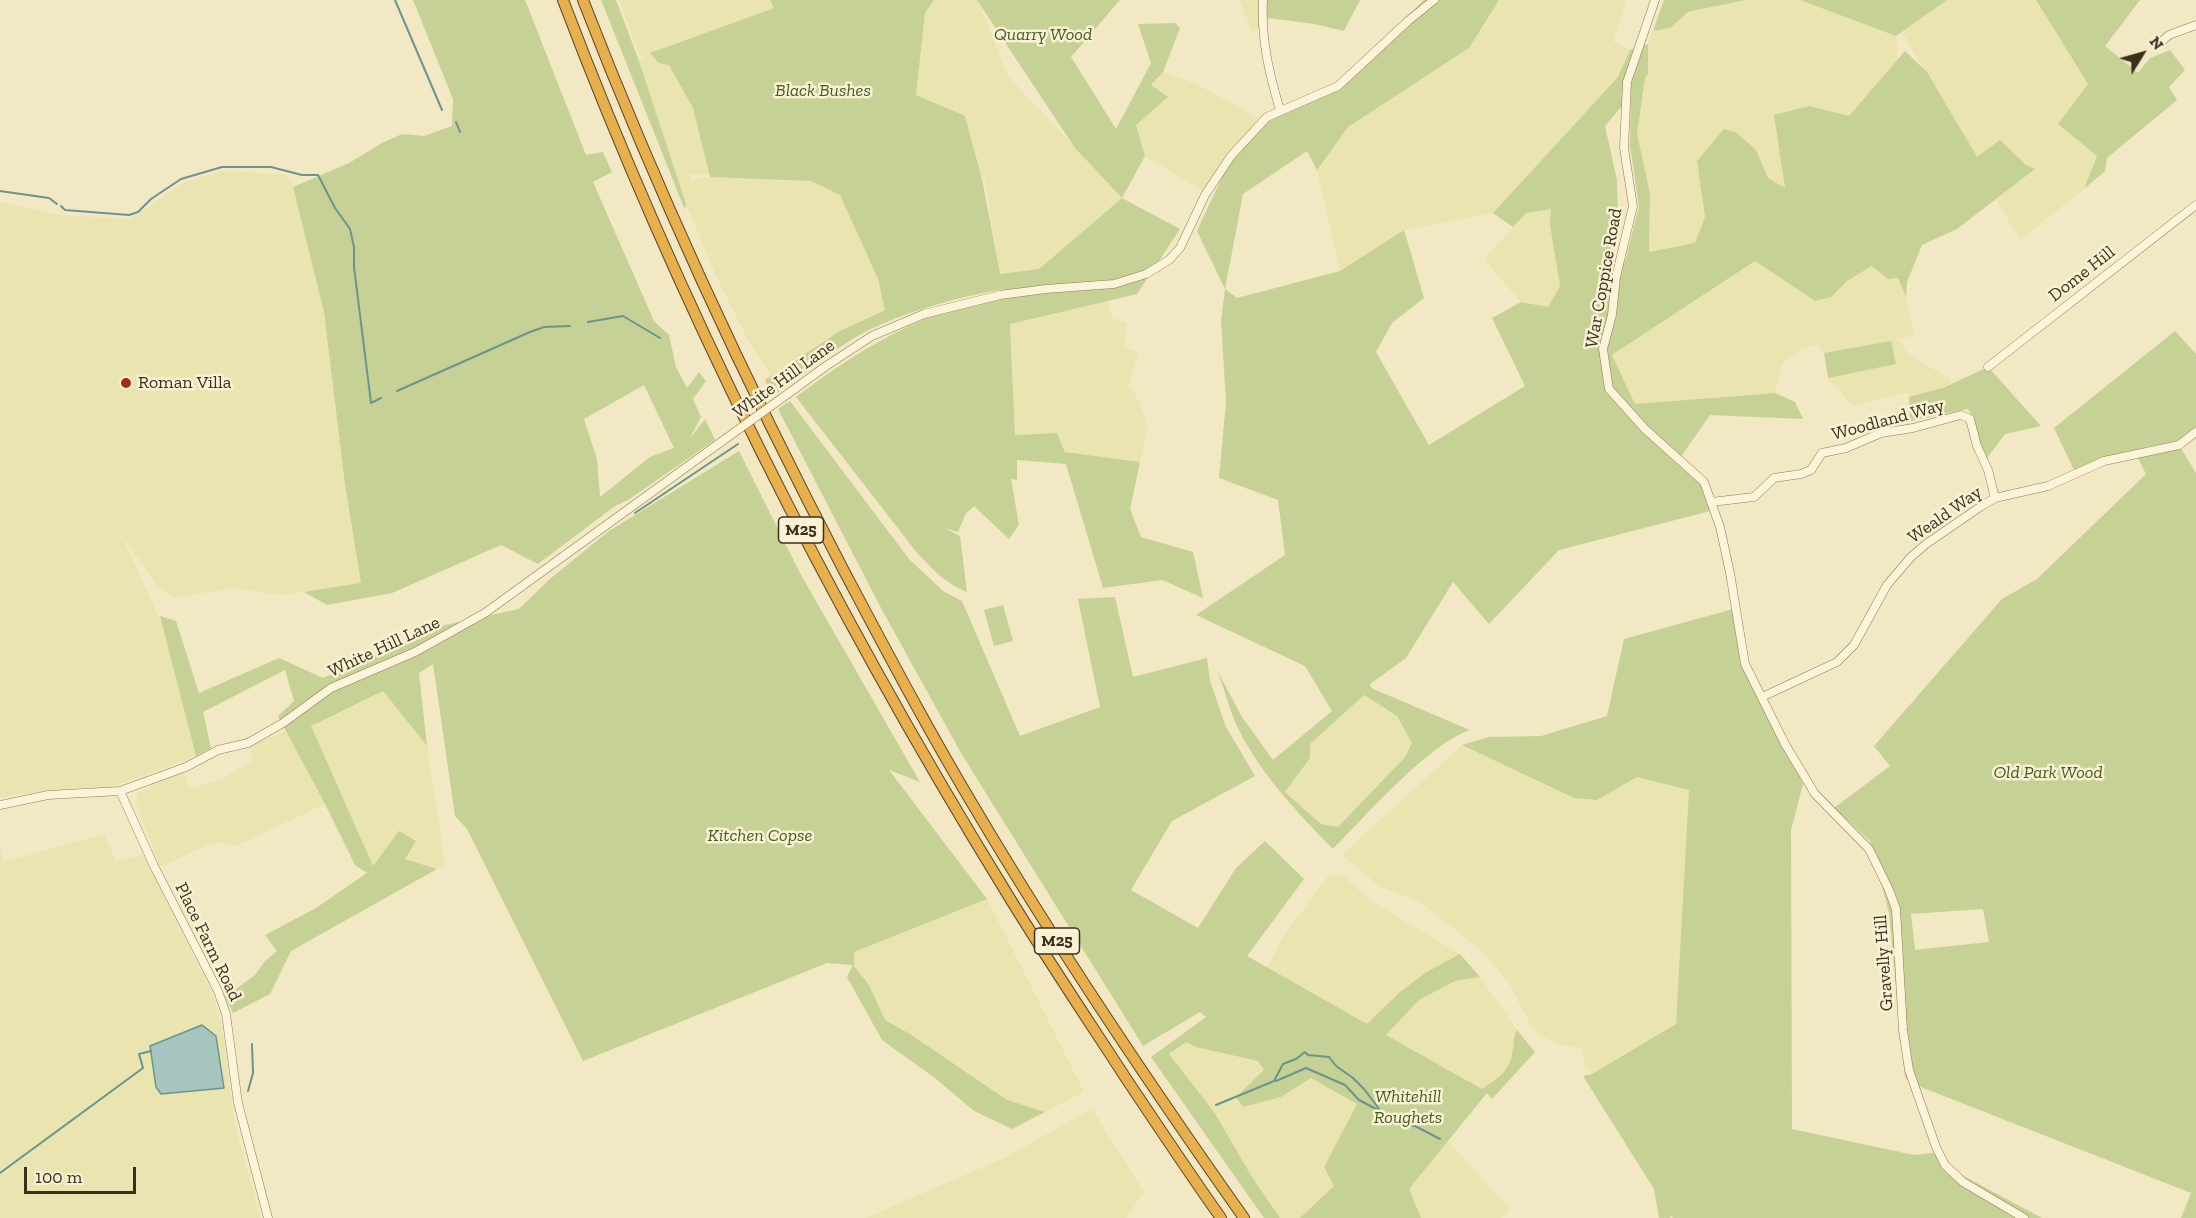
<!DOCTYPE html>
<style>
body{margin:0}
#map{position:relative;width:2196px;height:1218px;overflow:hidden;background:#f2e8c3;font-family:"Zilla Slab",serif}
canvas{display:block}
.north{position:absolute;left:2112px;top:24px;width:60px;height:60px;-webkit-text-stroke:4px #f9f1d4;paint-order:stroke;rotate:53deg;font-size:16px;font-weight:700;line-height:24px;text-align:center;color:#3d2f1d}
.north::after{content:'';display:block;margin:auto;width:21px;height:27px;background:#3d2f1d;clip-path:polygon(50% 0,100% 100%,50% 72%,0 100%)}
.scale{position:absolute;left:24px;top:1167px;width:112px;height:27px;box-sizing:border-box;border:3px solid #3d2f1d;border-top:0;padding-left:8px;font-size:18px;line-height:21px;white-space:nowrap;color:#3d2f1d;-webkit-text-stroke:4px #f9f1d4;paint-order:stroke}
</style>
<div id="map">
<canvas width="2196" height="1218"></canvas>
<div class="north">N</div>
<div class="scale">100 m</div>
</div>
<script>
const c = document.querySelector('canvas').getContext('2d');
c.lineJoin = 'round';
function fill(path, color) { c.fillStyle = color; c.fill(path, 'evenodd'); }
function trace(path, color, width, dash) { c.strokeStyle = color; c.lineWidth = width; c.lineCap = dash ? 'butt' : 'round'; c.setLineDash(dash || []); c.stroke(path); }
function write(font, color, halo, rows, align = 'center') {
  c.font = font + ' "Zilla Slab",serif'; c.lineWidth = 5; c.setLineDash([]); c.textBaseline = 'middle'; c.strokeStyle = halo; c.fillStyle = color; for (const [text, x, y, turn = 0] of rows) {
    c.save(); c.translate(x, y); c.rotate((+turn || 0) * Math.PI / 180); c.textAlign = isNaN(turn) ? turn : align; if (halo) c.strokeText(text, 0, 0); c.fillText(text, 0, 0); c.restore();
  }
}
const farmland = new Path2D(`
 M 619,0 L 770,0 L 775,8 L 676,43 L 659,62 L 669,65 L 693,108 L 709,174 L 689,175 L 691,179 L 710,177 L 811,181 L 840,195 L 878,279 L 886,309 L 840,331 L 771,375 L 746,336 L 719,282 L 686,204 L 639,61 L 647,54 L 640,57 Z
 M 934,0 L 978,0 L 1007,75 L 1122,198 L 1039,269 L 999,274 L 985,179 L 982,179 L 965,116 L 916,95 L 925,12 Z
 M 1240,0 L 1259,0 L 1258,29 L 1252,32 Z
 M 1499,0 L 1626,0 L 1613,41 L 1630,50 L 1618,77 L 1493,213 L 1404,230 L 1340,271 L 1317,170 L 1348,127 L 1469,48 Z
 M 1746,0 L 1800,0 L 1896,36 L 1898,59 L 1849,116 L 1810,106 L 1787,189 L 1768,178 L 1756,150 L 1737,133 L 1697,161 L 1705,217 L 1695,244 L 1649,253 L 1650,193 L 1637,134 L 1645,77 L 1648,74 L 1648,44 L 1653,31 L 1670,28 L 1687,13 Z
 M 1947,0 L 2036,0 L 2088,84 L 2059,124 L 2097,156 L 2084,189 L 2020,240 L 1996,200 L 2035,169 L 2026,165 L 2000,141 L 1977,158 L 1902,32 Z
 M 1163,72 L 1198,85 L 1258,118 L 1204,191 L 1145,156 L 1136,125 L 1167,98 L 1151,86 Z
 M 222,171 L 285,174 L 292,183 L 324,311 L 345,484 L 361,584 L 282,595 L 232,588 L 173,598 L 158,587 L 121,534 L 165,631 L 196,756 L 112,787 L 43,791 L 0,797 L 0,202 L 59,215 L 130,219 L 183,183 Z
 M 1551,208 L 1550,225 L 1560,286 L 1548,307 L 1521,302 L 1484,259 L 1526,213 Z
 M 1755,261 L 1815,301 L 1831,297 L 1847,281 L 1873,266 L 1888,279 L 1898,278 L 1906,297 L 1914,335 L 1899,339 L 1908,354 L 1950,379 L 1951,384 L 1909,397 L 1907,392 L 1853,406 L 1828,378 L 1895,364 L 1890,341 L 1824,353 L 1818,344 L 1801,349 L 1782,364 L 1775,393 L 1635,404 L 1612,355 Z
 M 1108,301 L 1112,318 L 1127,323 L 1124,347 L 1138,352 L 1128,387 L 1136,395 L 1148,426 L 1140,462 L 1065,452 L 1057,433 L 1015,435 L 1010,323 Z
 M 383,691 L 427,746 L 445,864 L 437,869 L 405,858 L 373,867 L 310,726 Z
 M 1364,695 L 1397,716 L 1412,743 L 1405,757 L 1338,827 L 1321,824 L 1285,792 L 1310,758 L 1310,744 Z
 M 286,731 L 325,804 L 236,846 L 220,842 L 210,844 L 160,867 L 136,803 L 137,793 L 183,771 L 190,789 L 224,778 L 253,760 L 250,746 Z
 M 1462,745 L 1574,798 L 1597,800 L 1637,777 L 1689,790 L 1676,1024 L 1592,1074 L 1584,1064 L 1582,1049 L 1559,1044 L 1540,1036 L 1531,1026 L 1510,985 L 1483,952 L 1421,903 L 1379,886 L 1342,855 Z
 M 104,834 L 116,861 L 143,855 L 213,995 L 223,1032 L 234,1120 L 260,1218 L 0,1218 L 0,848 L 4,862 Z
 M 1329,875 L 1345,877 L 1368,899 L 1460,954 L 1425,973 L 1400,993 L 1368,1025 L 1267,968 L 1285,934 Z
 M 987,899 L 1084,1092 L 1041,1114 L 1007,1100 L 910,1034 L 885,1020 L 869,985 L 854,966 L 854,952 Z
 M 1480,977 L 1517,1030 L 1514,1036 L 1513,1051 L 1507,1070 L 1482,1089 L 1386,1035 L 1419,1000 L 1455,981 Z
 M 1186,1042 L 1196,1047 L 1258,1061 L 1264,1070 L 1236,1097 L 1281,1097 L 1311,1078 L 1358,1104 L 1324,1167 L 1335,1186 L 1300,1218 L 1280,1218 L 1169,1054 Z
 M 1092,1109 L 1144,1192 L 1126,1218 L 866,1218 L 1004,1158 Z
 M 1448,1141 L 1510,1210 L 1501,1218 L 1421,1218 L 1409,1189 Z`);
const green = new Path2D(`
 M 413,0 L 525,0 L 586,155 L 603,152 L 612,172 L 593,182 L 654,321 L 669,335 L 676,367 L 687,388 L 699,372 L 706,381 L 693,399 L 701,417 L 690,438 L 705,419 L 715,440 L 628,500 L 615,506 L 538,564 L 501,545 L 392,593 L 327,605 L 304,592 L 361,583 L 345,484 L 324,312 L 293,187 L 349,163 L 382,143 L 402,134 L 424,136 L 452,126 L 453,99 ZM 644,385 L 674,448 L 650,457 L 600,497 L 597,459 L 584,419 Z
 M 601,0 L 616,0 L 639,61 L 686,204 L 685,210 Z
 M 770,0 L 934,0 L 925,13 L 916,95 L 965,116 L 982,179 L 1000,274 L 1039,269 L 1122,198 L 1075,148 L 977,0 L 1120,0 L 1071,57 L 1116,129 L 1151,63 L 1138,24 L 1175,23 L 1180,28 L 1163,72 L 1151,85 L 1168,97 L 1136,125 L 1145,156 L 1122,198 L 1180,229 L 1137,294 L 1010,324 L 1015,435 L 1057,433 L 1065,452 L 1140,462 L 1130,509 L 1141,537 L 1193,552 L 1203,598 L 1162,580 L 1103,588 L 1066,464 L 1017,460 L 1017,480 L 1011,479 L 1019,525 L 1009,539 L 974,506 L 966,513 L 958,532 L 944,528 L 960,536 L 967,592 C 944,583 930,567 914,549 L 796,397 C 841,363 887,333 940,313 C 959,306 980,304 999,299 L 1004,289 C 957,297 887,316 848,342 C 822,359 798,379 773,396 L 765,380 L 840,331 L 885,310 L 878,279 L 840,195 L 811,181 L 710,177 L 693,108 L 669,65 L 659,63 L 650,53 L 774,8 Z
 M 1259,0 L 1360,0 L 1344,31 L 1314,24 L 1269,18 L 1258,29 Z
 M 1424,0 L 1499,0 L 1469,48 L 1348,127 L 1317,170 L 1307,151 L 1243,194 L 1225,289 L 1237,298 L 1340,271 L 1404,230 L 1424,298 L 1392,323 L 1376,352 L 1429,445 L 1525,386 L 1492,318 L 1521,302 L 1548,307 L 1560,286 L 1550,225 L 1551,209 L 1526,213 L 1513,227 L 1493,213 L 1618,77 L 1630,50 L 1648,44 L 1648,74 L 1645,78 L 1637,134 L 1650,193 L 1649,252 L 1695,243 L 1705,217 L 1697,161 L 1724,129 L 1737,133 L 1756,150 L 1768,178 L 1785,188 L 1774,115 L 1810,106 L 1849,116 L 1905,51 L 1927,72 L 1977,157 L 2000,140 L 2026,165 L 2035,169 L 1957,229 L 1922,245 L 1907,282 L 1906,297 L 1898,278 L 1888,279 L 1872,266 L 1847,281 L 1831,297 L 1815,301 L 1755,261 L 1612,355 L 1635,404 L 1775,393 L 1795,402 L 1803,419 L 1710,415 L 1680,458 L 1704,482 L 1714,510 L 1559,550 L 1489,624 L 1453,582 L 1406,658 L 1370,684 L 1371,688 L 1470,730 C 1428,744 1366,816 1333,849 C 1297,812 1260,774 1237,726 C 1229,708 1224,688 1217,670 L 1242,717 L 1273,760 L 1332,711 L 1305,666 L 1196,615 L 1285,555 L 1278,500 L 1219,478 L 1226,402 L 1221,321 L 1225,289 L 1197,231 L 1228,164 L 1268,122 L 1327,89 L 1344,76 ZM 1631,95 L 1630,146 L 1639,206 L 1625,262 L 1606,270 L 1618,218 L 1617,180 L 1605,126 ZM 1364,695 L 1397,716 L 1412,743 L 1405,757 L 1338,827 L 1321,824 L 1285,792 L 1310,758 L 1310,744 Z
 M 1664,0 L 1746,0 L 1688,12 L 1670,28 L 1653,31 Z
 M 1800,0 L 1947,0 L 1896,36 Z
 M 2036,0 L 2140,0 L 2105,46 L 2138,73 L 2150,58 L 2170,50 L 2185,70 L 2169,87 L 2177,100 L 2107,158 L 2105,171 L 2084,189 L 2097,156 L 2058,124 L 2088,84 Z
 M 2175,331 L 2196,354 L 2196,428 L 2177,441 L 2145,447 L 2074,470 L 2054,428 Z
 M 1891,341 L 1896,364 L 1828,378 L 1824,353 Z
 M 1988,367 L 2041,426 L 2005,434 L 1987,458 C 1978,443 1978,424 1968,409 L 1910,421 L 1909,397 L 1945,387 Z
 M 790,401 L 909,559 L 943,591 L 962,601 L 1020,736 L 1100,707 L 1078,599 L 1115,597 L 1133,677 L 1207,658 L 1210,681 L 1226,727 L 1255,776 L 1172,821 L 1131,890 L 1198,928 L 1236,868 L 1265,841 L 1304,879 L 1247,956 L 1367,1024 L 1400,992 L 1425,973 L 1460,954 L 1480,977 L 1455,981 L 1419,1000 L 1386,1035 L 1482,1089 C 1499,1077 1510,1072 1513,1049 C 1514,1042 1513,1037 1517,1030 L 1535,1052 L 1492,1099 L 1487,1093 L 1409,1189 L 1421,1218 L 1300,1218 L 1334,1186 L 1324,1167 L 1357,1104 L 1311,1078 L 1281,1097 L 1243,1107 L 1236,1097 L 1264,1070 L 1258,1061 L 1196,1047 L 1186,1042 L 1169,1054 L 1214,1112 L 1252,1177 L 1280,1218 L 1264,1218 L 1151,1057 L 1206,1017 L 1200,1012 L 1143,1046 L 961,753 L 881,608 L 778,409 Z
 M 2179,445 L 2196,473 L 2196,1218 L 2181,1218 L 2191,1193 L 1921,1087 L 1905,1078 L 1889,913 L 1870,841 L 1834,808 L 1890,766 L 1874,746 L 2002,599 L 2037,579 L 2146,474 L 2136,454 ZM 1983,909 L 1989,942 L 1915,950 L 1911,914 Z
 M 739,451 L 801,575 L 920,782 L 889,770 L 987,899 L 854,952 L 854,966 L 869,985 L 885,1020 L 910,1034 L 1007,1100 L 1045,1112 L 1012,1129 L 974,1111 L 935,1078 L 882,1040 L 847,977 L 853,965 L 827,963 L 583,1061 L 467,829 L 455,816 L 433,664 L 419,673 L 427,746 L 383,691 L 311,726 L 373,866 L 399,831 L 416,841 L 405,859 L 437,869 L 291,951 L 270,994 L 233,1013 L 225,997 L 255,975 L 265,961 L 277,951 L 265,935 L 316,908 L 367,873 L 355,865 L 325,804 L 278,716 L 294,701 L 285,670 L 203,712 L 211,748 L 196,756 L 160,616 L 176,621 L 199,693 L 279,658 L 323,678 L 445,625 L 519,609 L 550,579 L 609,531 Z
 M 1003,605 L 1013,641 L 994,646 L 984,610 Z
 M 1737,608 L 1745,664 L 1803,784 L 1791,830 L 1792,1129 L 1914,1155 L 1933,1153 L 1960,1174 L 2042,1218 L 1674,1218 L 1670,1216 L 1670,1218 L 1659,1218 L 1654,1189 L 1583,1076 L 1592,1074 L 1676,1024 L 1689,790 L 1637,777 L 1597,800 L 1574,798 L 1462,745 L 1489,737 L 1541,736 L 1607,716 L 1624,639 Z`);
const water = new Path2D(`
 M 202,1025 L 216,1036 L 224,1088 L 161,1094 L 156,1087 L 150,1046 Z`);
const stream = new Path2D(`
 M 395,0 L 442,110
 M 456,122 L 460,132
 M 0,191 L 49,198 L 57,204
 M 61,206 L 65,210 L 129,215 L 138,212 L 151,199 L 181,179 L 222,167 L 271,167 L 302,175 L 318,175 L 335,208 L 350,229 L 354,247 L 354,267 L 371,403 L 381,398
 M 588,322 L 623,316 L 660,338
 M 397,391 L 530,332 L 544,327 L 570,326
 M 635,513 L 738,444
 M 1276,1081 L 1306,1068 L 1345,1085 L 1359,1100 L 1378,1110
 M 248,1091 L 253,1073 L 252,1044
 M 1216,1105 L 1274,1081 L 1283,1064 L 1296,1059 L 1305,1052 L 1308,1055 L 1329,1057 L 1336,1066 L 1353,1078 L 1364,1089 L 1386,1118 L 1400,1125 L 1415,1126 L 1440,1139
 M 0,1173 L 143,1068 L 139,1054 L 151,1051`);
const minor = new Path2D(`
 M 1263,0 C 1261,39 1269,73 1280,110
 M 1655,0 L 1627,82 L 1624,148 L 1633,206 L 1616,277 L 1612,315 L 1603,349 L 1609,389 L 1645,429 L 1704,482 L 1720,527 L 1730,573 L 1745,664 L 1785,744 L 1815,794 L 1869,849 L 1889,890 L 1896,909 L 1903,1030 L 1909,1070 L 1936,1147 L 1945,1165 L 1963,1182 L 2024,1218
 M 2161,42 L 2169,35 L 2196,25
 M 1988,367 L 2196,205
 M 789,393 L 826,366 L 872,336 L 924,314 L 1000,295 L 1046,289 L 1114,284 L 1146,274 L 1169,260 L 1180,248 L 1205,195 L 1231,156 L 1267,117 L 1338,86 L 1408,21 L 1434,0
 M 1711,502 L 1754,497 L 1774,478 L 1801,474 L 1811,470 L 1822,453 L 1846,448 L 1881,433 L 1913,428 L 1961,415 L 1970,419 L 1977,446 L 1988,470 L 1995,498
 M 1762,697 L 1837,662 L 1854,645 L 1887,585 L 1911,557 L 1926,544 L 1980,507 L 1995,498 L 2048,486 L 2104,461 L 2179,445 L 2196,432
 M 120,791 L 154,866 L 218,991 L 226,1014 L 238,1103 L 268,1218
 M 0,805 L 48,795 L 120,791 L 186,767 L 218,750 L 248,743 L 283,723 L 331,688 L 415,652 L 485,613 L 721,442`);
const highway = new Path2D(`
 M 563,0 C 681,311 832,609 1006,892 C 1045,956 1086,1017 1127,1080 C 1158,1126 1189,1173 1221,1218
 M 583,0 C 659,196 747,385 844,571 C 887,652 929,732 976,810 C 1059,950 1150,1085 1244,1218`);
const minorBridge = new Path2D(`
 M 721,442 L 789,393`);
const markers = [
 [126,383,6,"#a32b22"]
];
const shields = [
 [801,530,45],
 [1057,941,45]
];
const shieldNames = [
 ["M25",801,530],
 ["M25",1057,941]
];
const parkNames = [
 ["Quarry Wood",1043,35],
 ["Black Bushes",823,91],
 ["Old Park Wood",2048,773],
 ["Kitchen Copse",760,836],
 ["Whitehill",1408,1097],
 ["Roughets",1408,1118]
];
const streetNames = [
 ["Dome Hill",2082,274,-38],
 ["War Coppice Road",1604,278,-80],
 ["White Hill Lane",784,379,-36],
 ["Woodland Way",1888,420,-15],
 ["Weald Way",1945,515,-35],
 ["White Hill Lane",384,647,-25],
 ["Place Farm Road",208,942,64],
 ["Gravelly Hill",1884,963,-94]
];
const poiNames = [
 ["Roman Villa",138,383]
];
fill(farmland, '#e9e4b0');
fill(green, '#c6d196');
fill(water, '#a6c5be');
trace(water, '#6b948d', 1.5);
trace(stream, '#6b948d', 2);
trace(minor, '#8e7958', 9);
trace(highway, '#5c462c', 12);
trace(minor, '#fcf4d8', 8);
trace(highway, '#e8b04d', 10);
trace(minorBridge, '#8e7958', 9, []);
trace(minorBridge, '#fcf4d8', 8);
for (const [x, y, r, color] of markers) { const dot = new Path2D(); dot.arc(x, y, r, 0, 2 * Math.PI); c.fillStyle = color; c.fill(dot); trace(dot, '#f9f1d4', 2); }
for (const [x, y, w] of shields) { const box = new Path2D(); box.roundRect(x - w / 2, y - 13, w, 26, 4.5); c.fillStyle = '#f9f1d4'; c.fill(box); trace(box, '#3d2f1d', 1.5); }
write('bold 16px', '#3d2f1d', null, shieldNames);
write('italic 18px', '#485b22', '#f9f1d4', parkNames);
write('18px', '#3d2f1d', '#f9f1d4', streetNames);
write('18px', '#3d2f1d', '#f9f1d4', poiNames, 'left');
</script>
